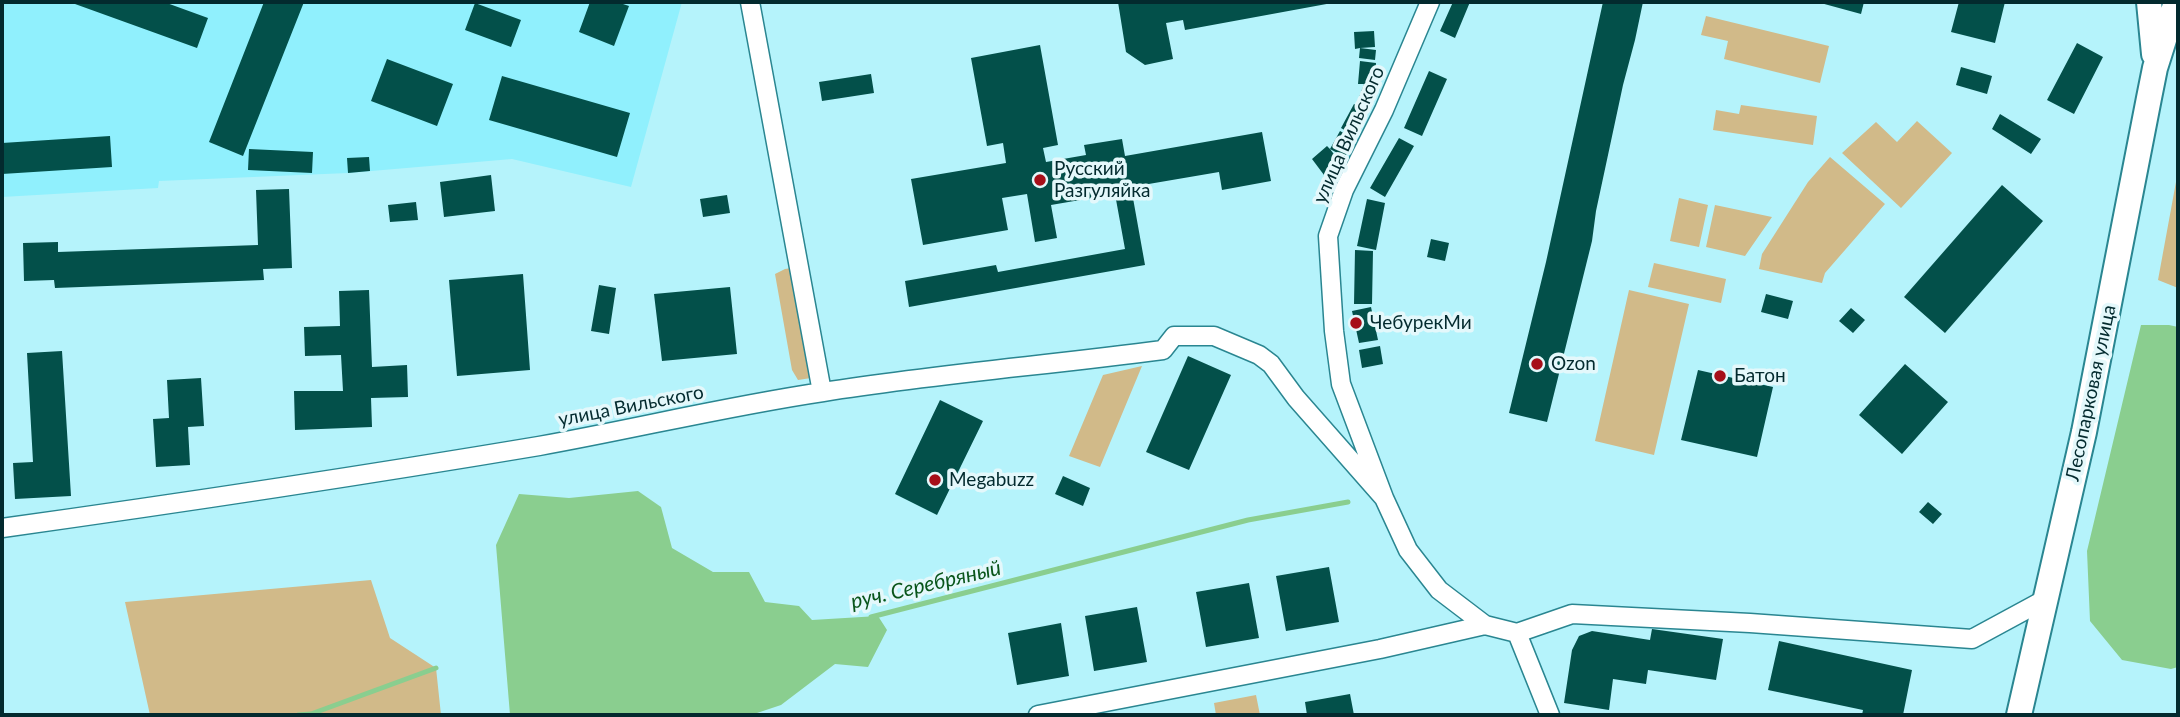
<!DOCTYPE html>
<meta charset="utf-8">
<style>
body{margin:0}
#map{position:relative;width:2180px;height:717px;overflow:hidden;background:#b5f3fb;font-family:Lato,sans-serif}
canvas{display:block}
.frame{position:absolute;inset:0;border:4px solid #032a2e;pointer-events:none}
</style>
<div id="map">
<canvas width="2180" height="717"></canvas>
<div class="frame"></div>
</div>
<script>
const c = document.querySelector('canvas').getContext('2d');
c.lineJoin = 'round';
function fill(path, color) { c.fillStyle = color; c.fill(path, 'evenodd'); }
function trace(path, color, width, dash) { c.strokeStyle = color; c.lineWidth = width; c.lineCap = dash ? 'butt' : 'round'; c.setLineDash(dash || []); c.stroke(path); }
function write(font, color, halo, rows, align = 'center') {
  c.font = font + ' Lato,sans-serif'; c.lineWidth = 7; c.setLineDash([]); c.textBaseline = 'middle'; c.strokeStyle = halo; c.fillStyle = color; for (const [text, x, y, turn = 0] of rows) {
    c.save(); c.translate(x, y); c.rotate((+turn || 0) * Math.PI / 180); c.textAlign = isNaN(turn) ? turn : align; if (halo) c.strokeText(text, 0, 0); c.fillText(text, 0, 0); c.restore();
  }
}
const built = new Path2D(`
 M 2,2 L 682,2 L 631,187 L 512,159 L 348,173 L 159,181 L 158,188 L 2,197 Z`);
const green = new Path2D(`
 M 1706,16 L 1829,46 L 1820,83 L 1724,59 L 1728,41 L 1701,35 Z
 M 1741,105 L 1817,116 L 1813,145 L 1713,130 L 1716,110 L 1739,114 Z
 M 1917,121 L 1952,153 L 1901,208 L 1842,153 L 1876,122 L 1897,142 Z
 M 1830,157 L 1885,204 L 1825,273 L 1822,283 L 1759,269 L 1762,254 L 1808,182 Z
 M 2178,171 L 2178,288 L 2158,280 Z
 M 1679,198 L 1708,205 L 1699,247 L 1670,241 Z
 M 1715,205 L 1772,217 L 1745,256 L 1706,247 Z
 M 1654,263 L 1726,279 L 1721,303 L 1648,287 Z
 M 792,268 L 811,378 L 798,380 L 792,370 L 775,274 L 785,269 Z
 M 1629,290 L 1689,304 L 1654,455 L 1595,441 Z
 M 1142,366 L 1100,467 L 1069,456 L 1103,375 Z
 M 371,580 L 390,638 L 436,668 L 441,715 L 150,715 L 125,602 Z
 M 1256,695 L 1260,715 L 1216,715 L 1214,703 Z`);
const water = new Path2D(`
 M 2141,325 L 2169,325 L 2178,327 L 2178,667 L 2171,669 L 2122,660 L 2090,621 L 2087,551 Z
 M 638,491 L 661,507 L 672,548 L 713,572 L 749,572 L 765,602 L 799,606 L 812,620 L 878,616 L 887,630 L 868,667 L 835,664 L 781,705 L 751,715 L 510,715 L 496,545 L 519,494 L 569,498 Z`);
const stream = new Path2D(`
 M 871,617 L 1248,520 L 1348,502
 M 298,715 L 311,714 L 436,668`);
const building = new Path2D(`
 M 76,2 L 164,2 L 208,18 L 197,48 L 75,4 Z
 M 264,2 L 304,2 L 243,156 L 209,142 Z
 M 590,2 L 617,2 L 629,6 L 614,46 L 579,32 Z
 M 1118,2 L 1332,2 L 1332,3 L 1185,30 L 1183,20 L 1166,23 L 1173,59 L 1145,65 L 1126,52 Z
 M 1453,2 L 1470,2 L 1455,38 L 1440,31 Z
 M 1603,2 L 1643,2 L 1635,40 L 1623,85 L 1596,211 L 1592,241 L 1547,422 L 1509,413 L 1546,262 Z
 M 1817,2 L 1864,2 L 1861,14 Z
 M 1959,2 L 2005,2 L 1995,43 L 1951,32 Z
 M 475,3 L 521,20 L 511,47 L 465,30 Z
 M 1374,31 L 1375,47 L 1360,48 L 1376,50 L 1375,60 L 1359,58 L 1360,48 L 1355,49 L 1354,32 Z
 M 2077,43 L 2103,57 L 2074,114 L 2047,100 Z
 M 1040,45 L 1058,145 L 1043,148 L 1046,162 L 1086,155 L 1084,145 L 1122,139 L 1125,156 L 1262,132 L 1271,181 L 1222,190 L 1219,172 L 1131,187 L 1145,265 L 909,307 L 905,281 L 996,265 L 998,272 L 1125,249 L 1115,194 L 1051,205 L 1057,238 L 1035,242 L 1027,194 L 1002,198 L 1008,230 L 923,245 L 911,179 L 1006,163 L 1003,143 L 987,146 L 971,58 Z
 M 387,59 L 453,84 L 437,126 L 371,101 Z
 M 1360,61 L 1376,63 L 1374,86 L 1364,84 L 1376,89 L 1369,108 L 1357,103 L 1364,84 L 1358,84 Z
 M 1961,67 L 1992,76 L 1987,94 L 1956,85 Z
 M 1429,71 L 1447,79 L 1422,136 L 1404,128 Z
 M 871,74 L 874,93 L 822,101 L 819,82 Z
 M 502,76 L 630,113 L 617,157 L 489,120 Z
 M 1354,104 L 1368,112 L 1355,136 L 1341,128 Z
 M 2000,114 L 2041,139 L 2031,154 L 1992,129 Z
 M 1340,131 L 1354,139 L 1345,157 L 1330,149 L 1340,162 L 1324,175 L 1312,159 L 1327,146 L 1330,149 Z
 M 110,136 L 112,167 L 2,174 L 2,143 Z
 M 1399,138 L 1414,146 L 1385,197 L 1370,188 Z
 M 249,149 L 313,152 L 312,173 L 248,170 Z
 M 369,157 L 370,171 L 348,173 L 347,158 Z
 M 491,175 L 495,211 L 444,217 L 440,182 Z
 M 2002,185 L 2043,221 L 1945,333 L 1904,297 Z
 M 289,189 L 292,268 L 263,269 L 264,280 L 55,288 L 54,280 L 24,281 L 23,243 L 58,242 L 58,252 L 258,245 L 256,190 Z
 M 727,195 L 730,213 L 703,217 L 700,199 Z
 M 1367,199 L 1385,203 L 1376,250 L 1357,246 Z
 M 416,202 L 418,220 L 390,222 L 388,205 Z
 M 1431,239 L 1449,243 L 1445,261 L 1427,257 Z
 M 1355,250 L 1373,251 L 1372,304 L 1354,304 Z
 M 523,274 L 530,370 L 457,376 L 449,280 Z
 M 599,285 L 616,288 L 609,334 L 591,331 Z
 M 730,287 L 737,354 L 662,361 L 654,294 Z
 M 369,290 L 372,367 L 407,365 L 408,397 L 371,398 L 372,427 L 295,430 L 294,391 L 343,391 L 341,355 L 305,356 L 304,327 L 340,326 L 339,291 Z
 M 1766,294 L 1793,301 L 1788,319 L 1761,312 Z
 M 1371,307 L 1378,340 L 1359,343 L 1352,311 Z
 M 1851,308 L 1865,320 L 1853,333 L 1839,321 Z
 M 1380,346 L 1383,364 L 1362,368 L 1359,350 Z
 M 62,351 L 71,496 L 15,499 L 13,463 L 33,462 L 27,353 Z
 M 1188,356 L 1231,375 L 1189,470 L 1146,452 Z
 M 1905,364 L 1948,402 L 1902,454 L 1859,415 Z
 M 1698,370 L 1773,387 L 1757,457 L 1681,440 Z
 M 201,378 L 204,426 L 188,427 L 190,465 L 156,467 L 153,419 L 169,418 L 167,380 Z
 M 940,400 L 983,421 L 937,515 L 895,494 Z
 M 1063,476 L 1090,488 L 1083,506 L 1055,494 Z
 M 1928,502 L 1942,514 L 1933,524 L 1919,512 Z
 M 1329,567 L 1339,622 L 1286,631 L 1276,576 Z
 M 1249,583 L 1259,638 L 1206,647 L 1196,592 Z
 M 1137,607 L 1147,662 L 1094,671 L 1085,616 Z
 M 1061,623 L 1069,676 L 1017,685 L 1008,633 Z
 M 1652,629 L 1723,639 L 1716,680 L 1648,670 L 1646,684 L 1613,679 L 1609,710 L 1564,703 L 1572,650 L 1579,636 L 1592,631 L 1650,640 Z
 M 1779,641 L 1912,670 L 1903,715 L 1862,715 L 1863,710 L 1768,690 Z
 M 1350,694 L 1354,715 L 1307,715 L 1305,702 Z`);
const street = new Path2D(`
 M 750,2 L 822,392
 M 1430,2 L 1384,110 L 1344,190 L 1328,236 L 1334,331 L 1341,384 L 1384,498 L 1408,550 L 1439,590 L 1485,625 L 1517,633 L 1550,715
 M 2,528 C 181,503 360,476 539,446 C 634,429 728,406 823,392 C 936,374 1050,365 1163,350 L 1174,336 L 1214,336 L 1259,355 L 1271,364 L 1296,398 L 1384,498
 M 1517,633 L 1572,614 L 1750,623 L 1972,639 L 2044,600
 M 1038,715 L 1380,649 L 1485,625`);
const secondary = new Path2D(`
 M 2149,2 L 2154,54
 M 2019,715 L 2084,432 L 2149,98 L 2155,68 L 2176,2`);
const markers = [
 [1040,180,7,"#a60f19"],
 [1356,323,7,"#a60f19"],
 [1537,364,7,"#a60f19"],
 [1720,376,7,"#a60f19"],
 [935,480,7,"#a60f19"]
];
const streetNames = [
 ["улица Вильского",1349,135,-66],
 ["Лесопарковая улица",2091,393,-78],
 ["улица Вильского",631,406,-11]
];
const poiNames = [
 ["Русский",1054,169],
 ["Разгуляйка",1054,191],
 ["ЧебурекМи",1370,323],
 ["Ozon",1551,364],
 ["Батон",1734,376],
 ["Megabuzz",949,480]
];
const waterNames = [
 ["руч. Серебряный",926,585,-13]
];
fill(built, '#90f0fd');
fill(green, '#d1ba89');
fill(water, '#8ace8f');
trace(stream, '#8ace8f', 5);
fill(building, '#03504a');
trace(street, '#2a8691', 21);
trace(secondary, '#2a8691', 28);
trace(street, '#fff', 18);
trace(secondary, '#fff', 24);
for (const [x, y, r, color] of markers) { const dot = new Path2D(); dot.arc(x, y, r, 0, 2 * Math.PI); c.fillStyle = color; c.fill(dot); trace(dot, '#e4f8fb', 2.5); }
write('19px', '#032a2e', '#e4f8fb', streetNames);
write('19px', '#032a2e', '#e4f8fb', poiNames, 'left');
write('italic 21px', '#09551a', '#e4f8fb', waterNames);
</script>
